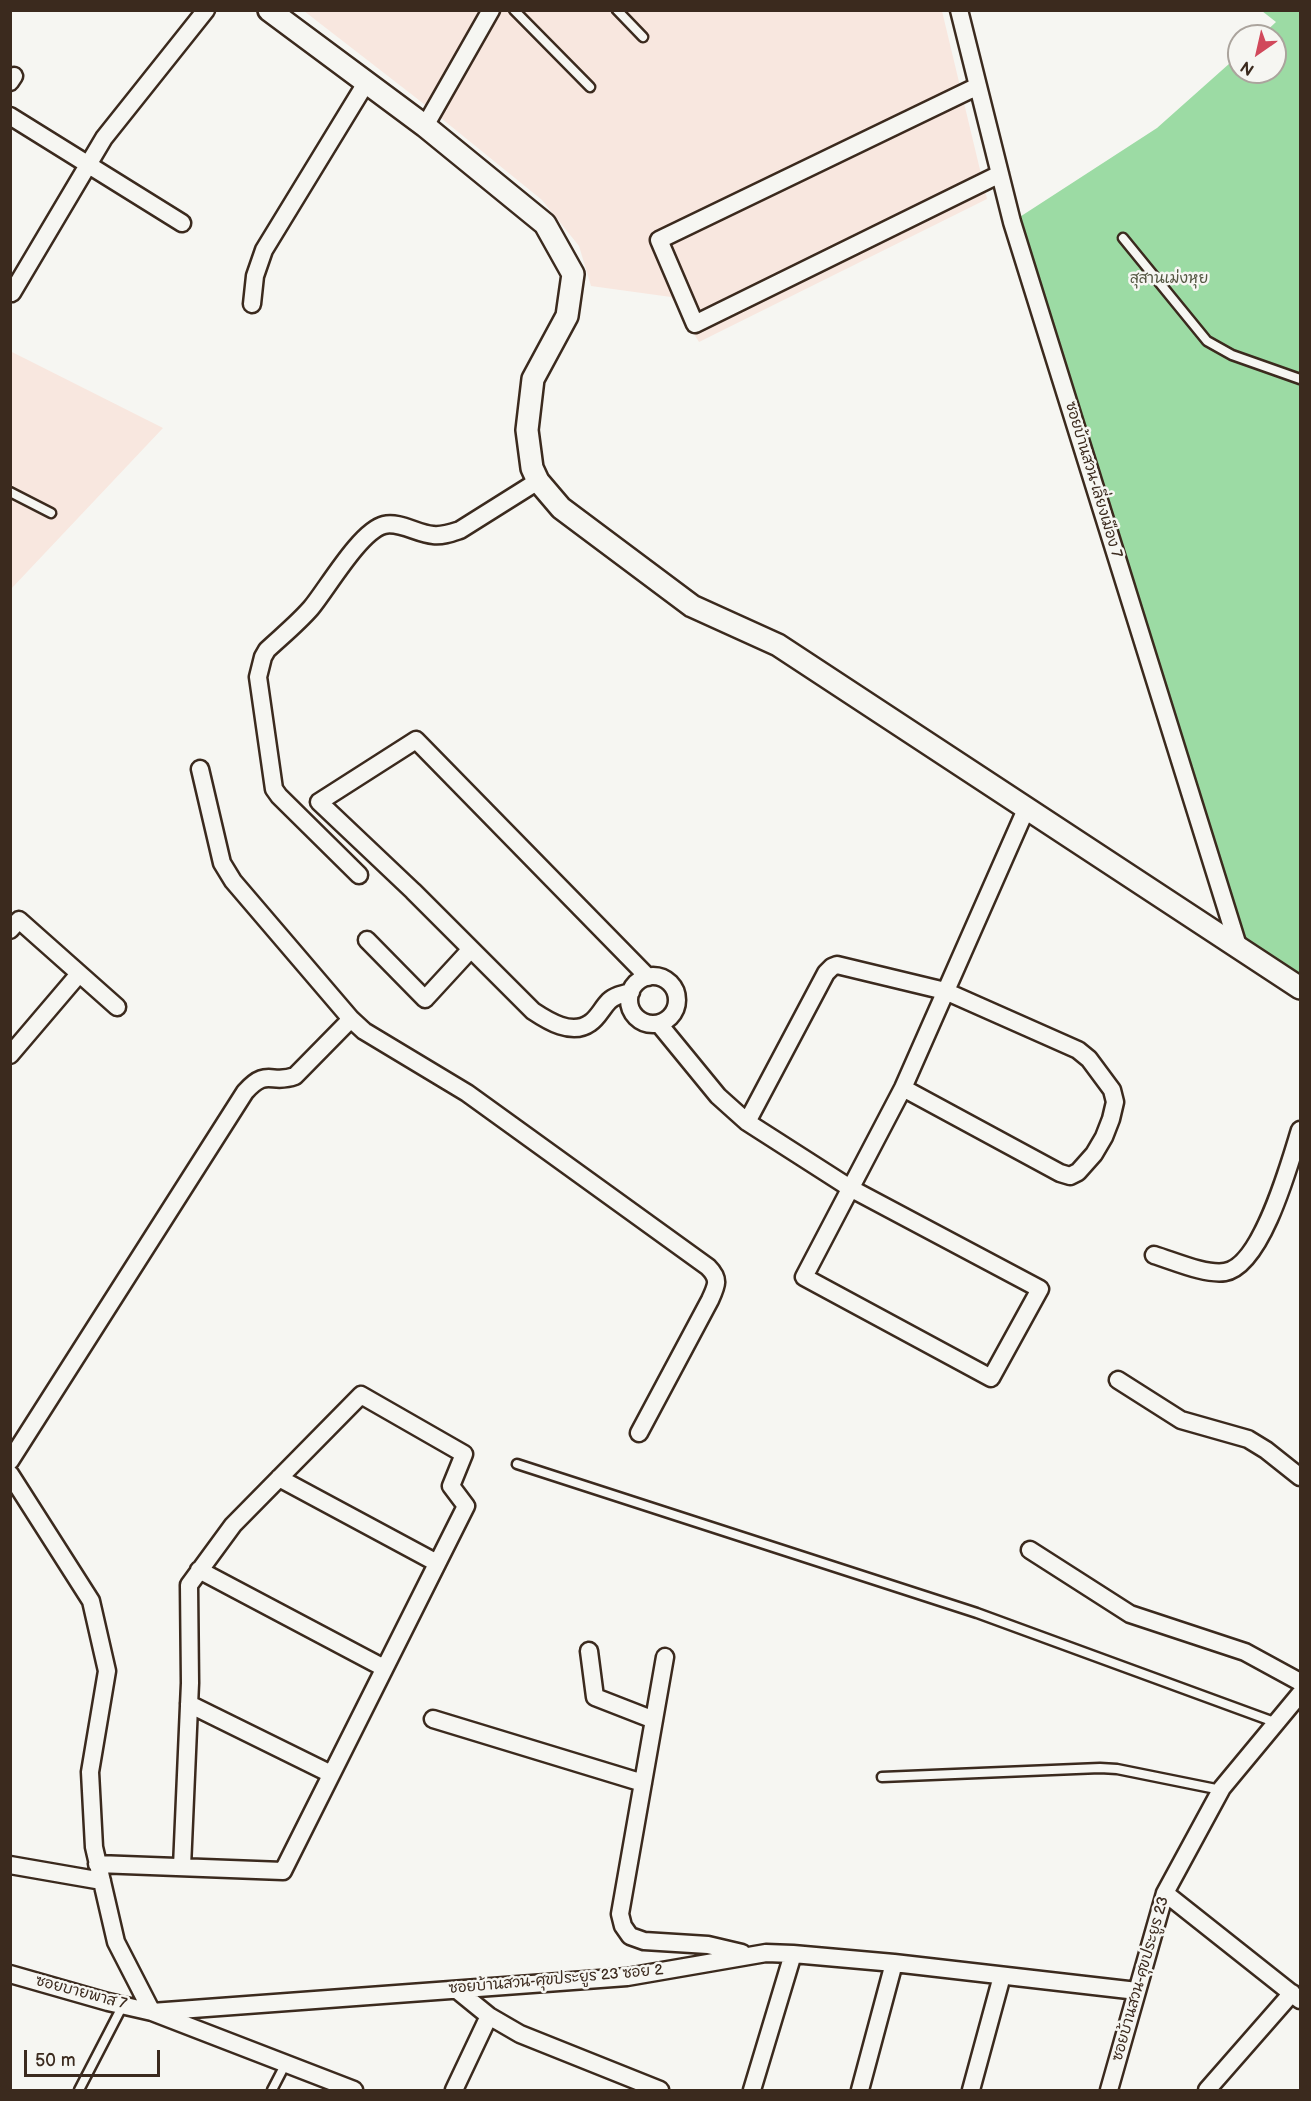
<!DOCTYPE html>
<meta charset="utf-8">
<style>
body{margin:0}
#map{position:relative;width:1311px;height:2101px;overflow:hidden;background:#f6f6f2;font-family:"Balsamiq Sans",sans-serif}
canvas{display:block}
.frame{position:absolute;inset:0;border:12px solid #3b2a1e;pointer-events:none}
.north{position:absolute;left:1227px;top:24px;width:60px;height:60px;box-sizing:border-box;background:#f6f6f2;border:2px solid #aba49d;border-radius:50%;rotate:214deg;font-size:16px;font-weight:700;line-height:24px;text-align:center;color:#3b2a1e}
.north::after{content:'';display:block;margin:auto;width:21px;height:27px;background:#d1495b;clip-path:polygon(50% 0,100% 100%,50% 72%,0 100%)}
.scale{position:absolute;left:24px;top:2050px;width:136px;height:27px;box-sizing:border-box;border:3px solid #3b2a1e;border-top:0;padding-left:8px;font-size:18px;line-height:21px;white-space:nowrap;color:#3b2a1e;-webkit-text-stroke:4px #f6f6f2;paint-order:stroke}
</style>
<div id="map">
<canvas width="1311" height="2101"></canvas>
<div class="frame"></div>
<div class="north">N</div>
<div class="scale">50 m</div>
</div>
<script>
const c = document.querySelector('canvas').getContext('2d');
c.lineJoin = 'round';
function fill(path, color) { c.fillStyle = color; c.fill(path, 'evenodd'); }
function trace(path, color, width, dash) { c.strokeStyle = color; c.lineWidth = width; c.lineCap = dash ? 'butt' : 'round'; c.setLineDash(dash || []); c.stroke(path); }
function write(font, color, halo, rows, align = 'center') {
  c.font = font + ' "Balsamiq Sans","Playpen Sans Thai",sans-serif'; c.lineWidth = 5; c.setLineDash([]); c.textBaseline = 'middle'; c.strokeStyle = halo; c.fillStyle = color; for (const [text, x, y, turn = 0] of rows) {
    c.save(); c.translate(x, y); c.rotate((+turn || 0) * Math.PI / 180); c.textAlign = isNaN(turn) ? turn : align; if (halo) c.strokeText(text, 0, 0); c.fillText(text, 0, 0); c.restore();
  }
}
const built = new Path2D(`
 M 304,11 L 942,11 L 987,199 L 699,342 L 671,297 L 591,286 L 579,246 L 542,200 L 415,97 Z
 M 10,351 L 163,428 L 11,589 L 10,589 Z`);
const green = new Path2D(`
 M 1262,11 L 1300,11 L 1300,989 L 1238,946 L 1012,222 L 1157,128 L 1239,55 L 1239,72 L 1275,72 L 1275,36 L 1261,36 L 1276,22 Z`);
const service = new Path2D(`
 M 514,10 L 590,87
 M 617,10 L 643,37
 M 1123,238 L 1207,341 L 1232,355 L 1300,379
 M 10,492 L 51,513
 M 517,1464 L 977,1613 L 1277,1723
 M 882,1777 L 1100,1768 L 1117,1769 L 1221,1790
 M 79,2090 L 123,2005
 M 272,2090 L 286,2063`);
const minor = new Path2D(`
 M 959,10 L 1012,222 L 1238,946
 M 10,82 L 14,76
 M 978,86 L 659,240 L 695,324 L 1000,174
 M 10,116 L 182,223
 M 425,126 L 491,10
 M 12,293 L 104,138 L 206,10
 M 252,304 L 255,276 L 264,250 L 366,83
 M 200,769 L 222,863 L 233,881 L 351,1019 L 364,1031 L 467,1093 L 708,1267 C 720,1279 717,1285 710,1300 L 639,1433
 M 359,875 L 279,796 L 274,789 L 258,677 L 263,657 L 267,650 C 282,636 298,623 311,608 C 327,589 360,531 384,525 C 399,521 418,534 433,535 C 443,536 451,533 460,530 L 538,481
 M 10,930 L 19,920 L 117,1007
 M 367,940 L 425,999 L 471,949
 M629 1000a24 24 0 1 1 48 0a24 24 0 1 1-48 0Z
 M 631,992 C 623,994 614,996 609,1001 C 602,1008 598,1018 590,1023 C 572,1036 548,1021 533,1011 L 413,891 L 319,802 L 416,740 L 648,977
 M 659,1024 L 718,1096 L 747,1122 L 850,1188 L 1040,1289 L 991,1378 L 804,1277 L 903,1088 L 1027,807
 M 10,1055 L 79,974
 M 747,1122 L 826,973 L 832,967 L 837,965 L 945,991 L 1078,1050 L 1089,1059 L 1112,1090 L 1115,1102 L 1111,1119 L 1104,1137 L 1094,1154 L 1078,1172 L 1070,1176 L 1060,1173 L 903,1088
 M 1154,1255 C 1174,1261 1205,1275 1225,1272 C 1262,1266 1290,1162 1300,1130
 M 1118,1380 L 1181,1420 L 1248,1439 L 1266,1450 L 1300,1477
 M 10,1461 L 245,1092 C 267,1067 271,1085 295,1076 L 351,1019
 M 10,1474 L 91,1601 L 107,1671 L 90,1772 L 94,1847 L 116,1942 L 152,2012
 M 279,1478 L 437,1563
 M 1030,1550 L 1130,1614 L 1245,1652 L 1300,1682
 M 199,1570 L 384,1668
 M 589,1651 L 595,1697 L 654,1720
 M 665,1657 L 620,1914 L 623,1926 L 630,1936 L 644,1941 L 708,1945 L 742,1953
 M 189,1704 L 331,1774
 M 433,1719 L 643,1783
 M 97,1864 L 283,1871 L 466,1506 L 451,1486 L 464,1454 L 361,1395 L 233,1525 L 189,1585 L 190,1683 L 182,1867
 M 10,1865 L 102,1881
 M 1165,1893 L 1300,2000
 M 10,1974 L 108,2002 L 152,2012 L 354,2090
 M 457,1990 L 489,2016 L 520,2034 L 660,2090
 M 152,2012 L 627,1977 L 766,1953 L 793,1954 L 894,1963 L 1137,1991
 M 454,2090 L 489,2016
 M 752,2090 L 793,1954
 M 860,2090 L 894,1963
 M 971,2090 L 1002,1976
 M 1109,2090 L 1165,1893 L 1222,1788 L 1300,1694
 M 1207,2090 L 1292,1993`);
const tertiary = new Path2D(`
 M 269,10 L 425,126 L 545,224 L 573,274 L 567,316 L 533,379 L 527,430 L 532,468 L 538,481 L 561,508 L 692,606 L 778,645 L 1300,988`);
const parkNames = [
 ["สุสานเม่งหุย",1169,279]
];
const streetNames = [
 ["ซอยบ้านสวน-เลี่ยงเมือง 7",1093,480,73],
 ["ซอยบ้านสวน-ศุขประยูร 23",1141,1979,-74],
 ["ซอยบ้านสวน-ศุขประยูร 23 ซอย 2",556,1980,-5],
 ["ซอยบายพาส 7",81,1993,15]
];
fill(built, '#f8e7df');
fill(green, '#9cdba4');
trace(service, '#3b2a1e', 13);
trace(minor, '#3b2a1e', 21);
trace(tertiary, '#3b2a1e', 26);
trace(service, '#f6f6f2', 8);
trace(minor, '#f6f6f2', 16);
trace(tertiary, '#f6f6f2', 21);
write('15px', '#535640', '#f6f6f2', parkNames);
write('15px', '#3b2a1e', '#f6f6f2', streetNames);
</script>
